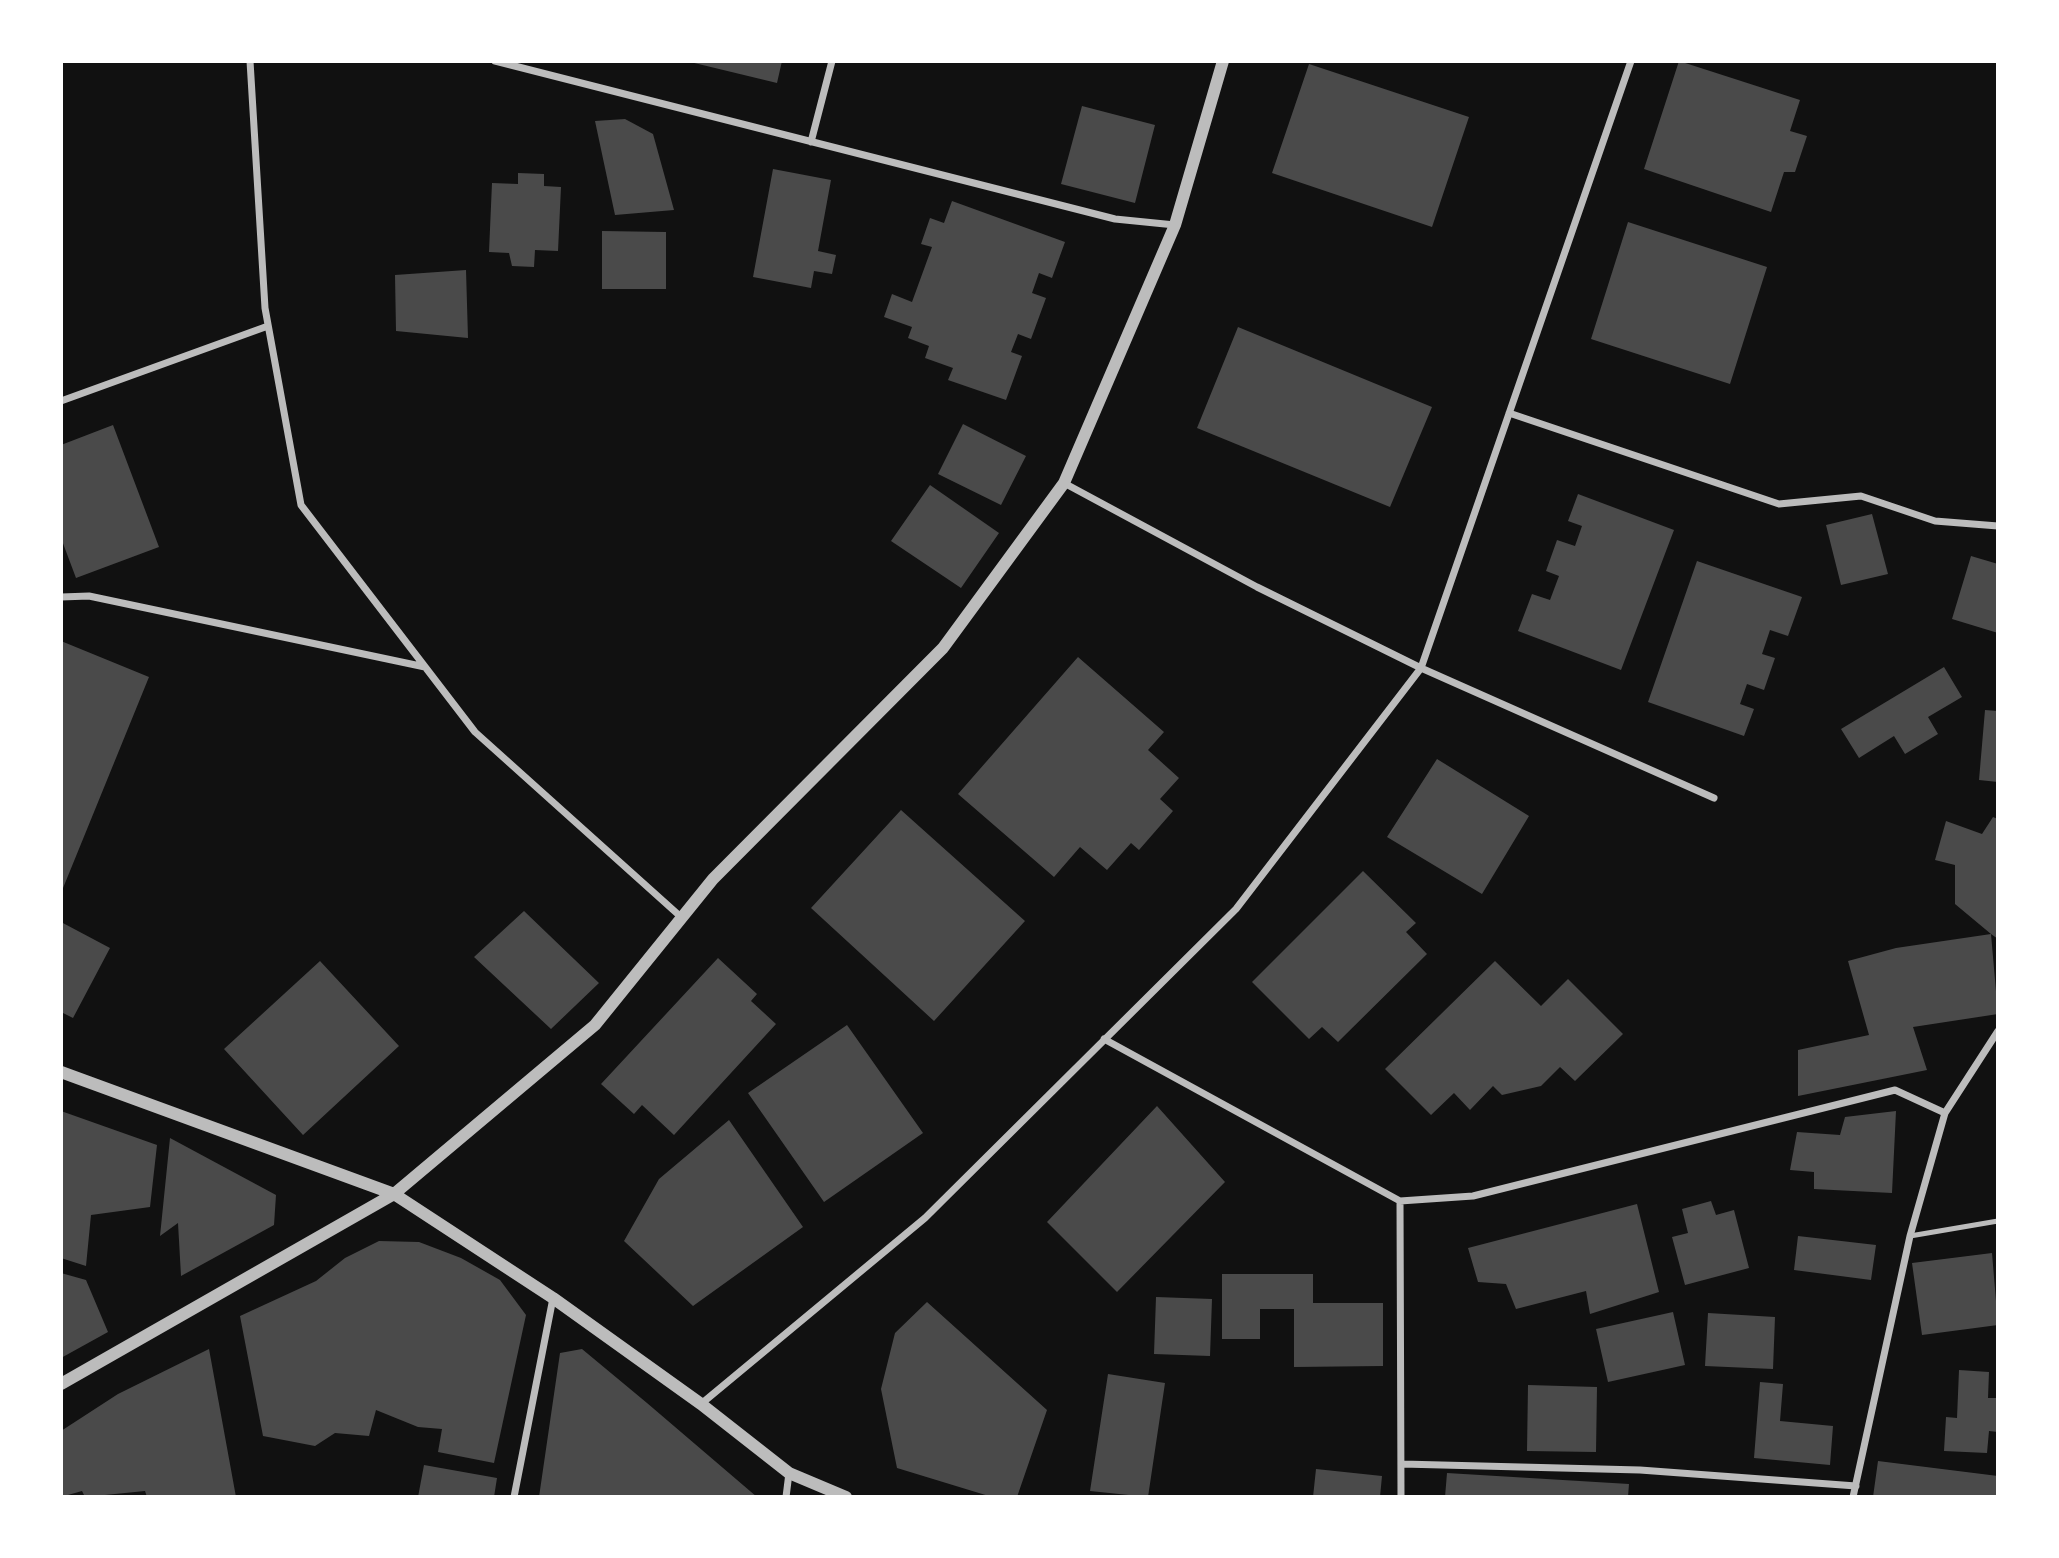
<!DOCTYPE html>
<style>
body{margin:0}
#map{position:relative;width:2059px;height:1558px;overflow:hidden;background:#111;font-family:Raleway,sans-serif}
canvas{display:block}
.frame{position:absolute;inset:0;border:63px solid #fff;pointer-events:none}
</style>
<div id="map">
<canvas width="2059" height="1558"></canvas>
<div class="frame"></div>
</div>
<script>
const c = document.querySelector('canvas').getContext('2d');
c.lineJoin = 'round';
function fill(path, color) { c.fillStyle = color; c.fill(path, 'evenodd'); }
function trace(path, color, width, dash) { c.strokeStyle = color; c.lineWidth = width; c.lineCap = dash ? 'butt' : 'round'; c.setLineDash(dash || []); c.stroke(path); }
const building = new Path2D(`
 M 686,61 L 782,61 L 777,83 Z
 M 1679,61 L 1800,100 L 1790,131 L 1807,136 L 1795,172 L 1784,172 L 1771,212 L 1644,169 Z
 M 1309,64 L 1469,117 L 1432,227 L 1272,173 Z
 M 1082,106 L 1155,125 L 1135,203 L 1061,184 Z
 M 625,119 L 653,134 L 674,210 L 615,215 L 595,121 Z
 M 773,169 L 831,180 L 818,251 L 836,255 L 832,274 L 814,271 L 811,288 L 753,277 Z
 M 518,173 L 544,174 L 544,186 L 561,187 L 558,251 L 535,250 L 534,267 L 512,266 L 509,253 L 489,252 L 492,183 L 518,184 Z
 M 952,201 L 1065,242 L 1052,278 L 1039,273 L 1032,293 L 1046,298 L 1031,339 L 1018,334 L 1011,352 L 1022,356 L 1006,400 L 948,380 L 953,368 L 925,358 L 929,346 L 908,338 L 912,327 L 884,317 L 892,294 L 912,302 L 932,247 L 921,244 L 930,218 L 944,223 Z
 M 1628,222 L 1767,267 L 1730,384 L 1591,339 Z
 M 602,231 L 666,232 L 666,289 L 602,289 Z
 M 466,270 L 468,338 L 396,331 L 395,275 Z
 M 1238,327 L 1432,407 L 1390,507 L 1197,428 Z
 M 963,424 L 1026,456 L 1001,505 L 938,474 Z
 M 113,425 L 159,547 L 76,578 L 61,538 L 61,445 Z
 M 930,485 L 999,533 L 961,588 L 891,541 Z
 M 1578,494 L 1674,530 L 1621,670 L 1518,631 L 1532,594 L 1550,600 L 1559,576 L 1546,571 L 1557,540 L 1575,546 L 1582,526 L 1568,521 Z
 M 1872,514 L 1888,574 L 1841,585 L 1826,525 Z
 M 1971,556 L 1998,564 L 1998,633 L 1952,619 Z
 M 1697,561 L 1802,597 L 1788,636 L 1770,630 L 1762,654 L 1775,658 L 1764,690 L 1747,684 L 1740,704 L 1754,709 L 1744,736 L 1648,702 Z
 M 61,641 L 149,677 L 61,893 Z
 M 1078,657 L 1164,732 L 1148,750 L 1179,778 L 1160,799 L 1173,811 L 1139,850 L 1131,843 L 1107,870 L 1080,847 L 1054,877 L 958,794 Z
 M 1944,667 L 1962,697 L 1928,717 L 1938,734 L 1905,754 L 1894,736 L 1859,758 L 1841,729 Z
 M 1985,710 L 1998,711 L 1998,782 L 1979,780 Z
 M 1437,759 L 1529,816 L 1482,894 L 1387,837 Z
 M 901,810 L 1025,921 L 934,1021 L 811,908 Z
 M 1993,817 L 1998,819 L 1998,939 L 1991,934 L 1998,1014 L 1913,1027 L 1927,1070 L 1798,1096 L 1798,1050 L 1869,1035 L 1848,961 L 1896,948 L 1991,934 L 1955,904 L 1955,865 L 1935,860 L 1946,821 L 1982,834 Z
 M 1363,871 L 1416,923 L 1406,932 L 1427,954 L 1338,1042 L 1322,1027 L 1309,1039 L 1252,982 Z
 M 524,911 L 599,983 L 551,1029 L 474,957 Z
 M 61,922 L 110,948 L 73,1018 L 61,1012 Z
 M 718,958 L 757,994 L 751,1001 L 776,1024 L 674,1135 L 642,1105 L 634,1114 L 601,1084 Z
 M 320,961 L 399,1046 L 303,1135 L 224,1049 Z
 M 1495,961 L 1541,1006 L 1568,979 L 1623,1034 L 1575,1081 L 1560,1067 L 1541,1086 L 1502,1095 L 1493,1086 L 1470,1110 L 1454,1093 L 1431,1115 L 1385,1069 Z
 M 847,1025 L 923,1133 L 824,1202 L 748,1093 Z
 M 1157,1106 L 1225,1182 L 1117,1292 L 1047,1222 Z
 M 61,1111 L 157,1145 L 150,1207 L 91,1215 L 86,1266 L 61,1258 Z
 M 1896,1111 L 1892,1193 L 1814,1189 L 1814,1172 L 1790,1170 L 1797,1132 L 1840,1135 L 1845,1117 Z
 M 729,1120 L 803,1227 L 693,1306 L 624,1241 L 659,1179 Z
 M 170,1138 L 276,1195 L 274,1225 L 181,1276 L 178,1223 L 160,1236 Z
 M 1711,1201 L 1716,1215 L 1734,1210 L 1749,1268 L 1685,1285 L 1672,1237 L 1688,1233 L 1682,1209 Z
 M 1637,1204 L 1659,1292 L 1590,1314 L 1586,1291 L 1516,1309 L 1506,1284 L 1478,1282 L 1468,1248 Z
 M 1798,1236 L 1876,1245 L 1871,1280 L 1794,1270 Z
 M 379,1241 L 419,1242 L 461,1258 L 500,1280 L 526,1315 L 494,1463 L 438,1452 L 442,1429 L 418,1427 L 376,1410 L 369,1436 L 335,1433 L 315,1446 L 263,1436 L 240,1316 L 316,1281 L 345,1258 Z
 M 1992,1253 L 1998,1325 L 1922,1335 L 1912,1263 Z
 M 61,1273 L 86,1280 L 108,1332 L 61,1358 Z
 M 1222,1274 L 1313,1274 L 1313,1303 L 1383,1303 L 1383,1366 L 1294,1367 L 1294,1309 L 1260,1309 L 1260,1339 L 1222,1339 Z
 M 1156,1297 L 1212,1299 L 1210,1356 L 1154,1354 Z
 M 927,1302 L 1047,1410 L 1017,1497 L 992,1497 L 897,1468 L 881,1389 L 895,1333 Z
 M 1673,1312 L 1685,1365 L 1608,1382 L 1596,1329 Z
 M 1708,1313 L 1775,1317 L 1773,1369 L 1705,1366 Z
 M 209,1349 L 236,1497 L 147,1497 L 145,1491 L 85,1497 L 82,1491 L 61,1497 L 61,1431 L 118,1394 Z
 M 582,1349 L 647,1403 L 757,1497 L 539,1497 L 560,1353 Z
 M 1959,1370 L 1989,1372 L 1988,1398 L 1998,1398 L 1998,1432 L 1989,1431 L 1987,1453 L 1944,1451 L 1946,1417 L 1957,1418 Z
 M 1108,1374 L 1165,1383 L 1148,1497 L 1090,1491 Z
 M 1760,1382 L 1783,1384 L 1780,1421 L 1833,1426 L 1830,1465 L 1754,1458 Z
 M 1528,1385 L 1597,1387 L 1596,1452 L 1527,1451 Z
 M 1878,1461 L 1998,1476 L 1998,1497 L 1873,1497 Z
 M 424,1465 L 497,1478 L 494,1497 L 418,1497 Z
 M 1316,1469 L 1382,1476 L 1380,1497 L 1313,1497 Z
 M 1447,1473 L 1629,1484 L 1628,1497 L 1445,1497 Z`);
const service = new Path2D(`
 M 1910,1236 L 1998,1221`);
const minor = new Path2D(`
 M 250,61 L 265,308 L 301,505 L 475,732 L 681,917
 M 495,61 L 1115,219 L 1175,225
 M 811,142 L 832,61
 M 61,401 L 268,326
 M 1509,413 L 1779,504 L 1861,496 L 1935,521 L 1998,526
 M 1064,483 L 1257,587 L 1421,668 L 1714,798
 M 61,597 L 89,596 L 425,667
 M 1104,1039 L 1400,1201
 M 701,1404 L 925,1218 L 1236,909 L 1421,668 L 1631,61
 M 1402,1464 L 1640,1470 L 1856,1486
 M 514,1497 L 553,1298
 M 786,1497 L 789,1473
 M 1401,1497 L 1400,1201 L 1473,1196 L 1895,1090 L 1945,1113
 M 1853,1497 L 1910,1236 L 1945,1113 L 1998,1031`);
const tertiary = new Path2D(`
 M 61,1072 L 394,1194 L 553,1298 L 701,1404 L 789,1473 L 846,1497
 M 61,1384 L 394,1194 L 595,1025 L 713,879 L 943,648 L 1064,483 L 1175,225 L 1223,61`);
fill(building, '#4a4a4a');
trace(service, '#bcbcbc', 5);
trace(minor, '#bcbcbc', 7);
trace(tertiary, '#bcbcbc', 12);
</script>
